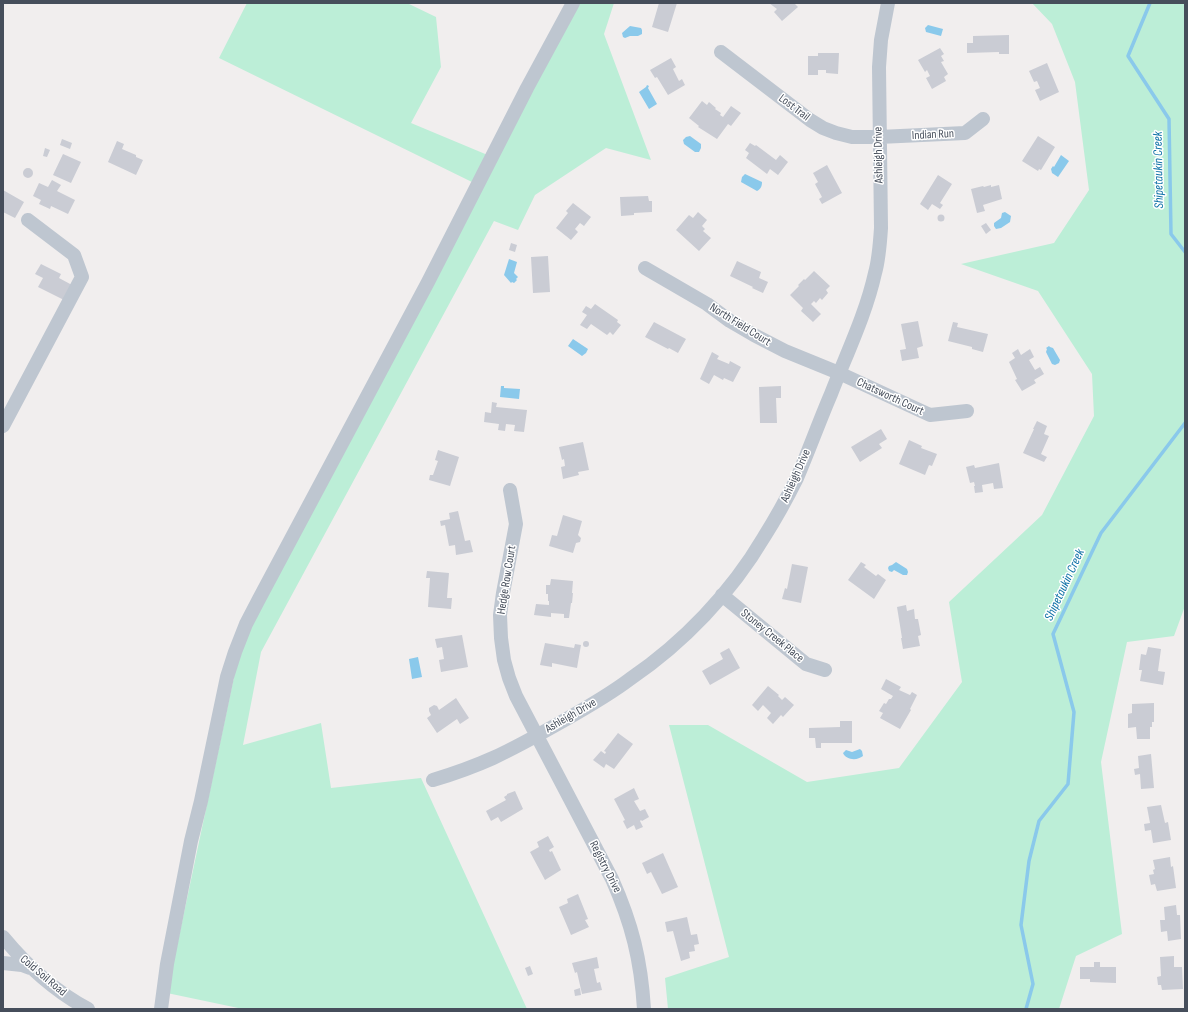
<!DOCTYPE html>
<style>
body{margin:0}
#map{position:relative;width:1188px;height:1012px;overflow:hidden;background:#f1eeee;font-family:"Sofia Sans Condensed",sans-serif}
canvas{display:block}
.frame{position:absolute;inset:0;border:4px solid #464e5b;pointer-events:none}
</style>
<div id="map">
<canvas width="1188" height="1012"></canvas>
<div class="frame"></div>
</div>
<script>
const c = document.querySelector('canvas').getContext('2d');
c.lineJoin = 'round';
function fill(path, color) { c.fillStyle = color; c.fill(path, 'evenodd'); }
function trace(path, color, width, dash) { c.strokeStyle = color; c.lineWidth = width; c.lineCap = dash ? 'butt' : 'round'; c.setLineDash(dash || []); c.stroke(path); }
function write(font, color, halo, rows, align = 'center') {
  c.font = font + ' "Sofia Sans Condensed",sans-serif'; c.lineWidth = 3; c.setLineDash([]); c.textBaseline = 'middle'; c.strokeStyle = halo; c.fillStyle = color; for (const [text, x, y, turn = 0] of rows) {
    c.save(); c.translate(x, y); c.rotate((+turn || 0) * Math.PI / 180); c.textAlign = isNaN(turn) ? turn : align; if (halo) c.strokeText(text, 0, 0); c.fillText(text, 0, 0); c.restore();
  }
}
const green = new Path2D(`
 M 247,3 L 407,3 L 436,17 L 441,67 L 411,123 L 490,156 L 574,3 L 614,3 L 604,34 L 651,160 L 606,148 L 535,195 L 518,230 L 494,221 L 261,652 L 243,745 L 321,723 L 331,788 L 421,778 L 527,1009 L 243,1009 L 167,993 L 242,639 L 474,183 L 219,58 Z
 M 1032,3 L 1185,3 L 1185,606 L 1174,636 L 1127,642 L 1101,762 L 1122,934 L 1076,956 L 1059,1009 L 668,1009 L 665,978 L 729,957 L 669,725 L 708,725 L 807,782 L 899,768 L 962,682 L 949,602 L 1042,515 L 1094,416 L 1092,374 L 1038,291 L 961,264 L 1054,243 L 1089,190 L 1075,82 L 1052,24 Z`);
const water = new Path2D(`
 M 928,25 L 943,29 L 941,36 L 926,32 L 925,28 Z
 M 630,26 L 641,28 L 642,30 L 642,34 L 638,36 L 630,36 L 625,38 L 623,37 L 622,33 Z
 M 647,85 L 649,86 L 648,88 L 657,104 L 649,109 L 639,92 L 646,87 Z
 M 690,136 L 701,144 L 701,148 L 699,152 L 695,152 L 684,144 L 683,140 L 686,137 Z
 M 1061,155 L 1069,161 L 1058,177 L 1052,173 L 1051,169 L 1053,166 L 1054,167 Z
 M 745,174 L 762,182 C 762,186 761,189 757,191 L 741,182 L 742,177 Z
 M 1005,212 L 1011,216 L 1010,222 L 1001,228 L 996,229 L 994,226 L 994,223 L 1001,218 L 1002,213 Z
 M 509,259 L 517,262 L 514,273 L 518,277 L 516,279 L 517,280 L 514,283 L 512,282 L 511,283 L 504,275 Z
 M 573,339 L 588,349 L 586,353 L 582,356 L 568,346 Z
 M 1049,346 L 1050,347 L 1053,348 L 1060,360 L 1059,363 L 1055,365 L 1052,364 L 1046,352 L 1047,349 L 1046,348 Z
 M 501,386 L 504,386 L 504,388 L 520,389 L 519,399 L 500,397 Z
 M 896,562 L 907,569 L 908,572 L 907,575 L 903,575 L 894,570 L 892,572 L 889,571 L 888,568 L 889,566 L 892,565 Z
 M 418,657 L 422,677 L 412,679 L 409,659 Z
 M 860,749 L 862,751 L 863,756 C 857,761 846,760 843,753 L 846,750 L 852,752 Z`);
const stream = new Path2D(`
 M 1150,3 L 1128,56 L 1169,119 L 1171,234 L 1185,252
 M 1026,1009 L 1033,984 L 1021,925 L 1029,861 L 1039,821 L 1068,784 L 1074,712 L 1053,634 L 1101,533 L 1185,423`);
const building = new Path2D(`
 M 659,3 L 664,4 L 665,3 L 677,3 L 668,32 L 652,27 Z
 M 769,3 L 794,3 L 798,7 L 782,21 L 774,12 L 777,9 Z
 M 1009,35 L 1009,54 L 999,54 L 999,52 L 967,53 L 967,43 L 973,43 L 973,36 Z
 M 940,48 L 944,54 L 941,56 L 944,61 L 941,62 L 948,74 L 944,77 L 946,81 L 932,89 L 926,78 L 930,76 L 927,70 L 925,72 L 918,60 Z
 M 818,53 L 839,53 L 838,74 L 826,73 L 826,70 L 818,70 L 818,75 L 808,75 L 808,56 L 818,56 Z
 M 671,58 L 676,67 L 673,69 L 679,81 L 682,79 L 685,85 L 668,95 L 657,77 L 655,78 L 650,70 Z
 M 1047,63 L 1059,92 L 1040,101 L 1035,90 L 1040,88 L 1037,81 L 1034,82 L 1029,71 Z
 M 702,101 L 707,105 L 709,102 L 716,108 L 715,109 L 721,113 L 720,115 L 723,117 L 731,106 L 741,113 L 731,126 L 728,124 L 717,139 L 698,127 L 699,126 L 689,118 Z
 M 1038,136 L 1055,147 L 1041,170 L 1039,169 L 1038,171 L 1022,161 Z
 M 62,139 L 72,143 L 70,149 L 60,145 Z
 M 117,141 L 124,144 L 122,149 L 136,155 L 136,157 L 143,160 L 136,175 L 108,162 Z
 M 750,143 L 755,146 L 756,145 L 776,160 L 780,155 L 788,162 L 778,175 L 770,169 L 767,174 L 746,158 L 749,153 L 745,150 Z
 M 45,148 L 50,150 L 47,157 L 43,156 Z
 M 63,154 L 81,162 L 71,183 L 53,175 Z
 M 827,165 L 842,193 L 822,204 L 819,199 L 822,197 L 815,184 L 818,182 L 813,173 Z
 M23 173a5 5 0 1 1 10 0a5 5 0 1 1-10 0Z
 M 938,175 L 952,184 L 940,203 L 943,205 L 940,209 L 932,204 L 928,210 L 920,204 Z
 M 52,180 L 61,185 L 57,191 L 75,200 L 68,214 L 51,206 L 50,209 L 39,204 L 41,200 L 33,196 L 39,183 L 48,187 Z
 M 991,185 L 991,187 L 999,185 L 1002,199 L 983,205 L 985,211 L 977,213 L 971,189 L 983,186 L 984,187 Z
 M 3,190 L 24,202 L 15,218 L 3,212 Z
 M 648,196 L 649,201 L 652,201 L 652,212 L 634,213 L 634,215 L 621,216 L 620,197 Z
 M 573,203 L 591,217 L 584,226 L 580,223 L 575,229 L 578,232 L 571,240 L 556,228 L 568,213 L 566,211 Z
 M 698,212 L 707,220 L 702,226 L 705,229 L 703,231 L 711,238 L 699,251 L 676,230 L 689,215 L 693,218 Z
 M937.5 218a3.5 3.5 0 1 1 7 0a3.5 3.5 0 1 1-7 0Z
 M 986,223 L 991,230 L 986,234 L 981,226 Z
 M 511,243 L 517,245 L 515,252 L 509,250 Z
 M 548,256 L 550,292 L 533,293 L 531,257 Z
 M 737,261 L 761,272 L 759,278 L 768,282 L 763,293 L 752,288 L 753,287 L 730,276 Z
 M 41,264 L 61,274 L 59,278 L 72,285 L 64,300 L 38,287 L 43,278 L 35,274 Z
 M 814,271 L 830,286 L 826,290 L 828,293 L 822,300 L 820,298 L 816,303 L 814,301 L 811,304 L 821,314 L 813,322 L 801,311 L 803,308 L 790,295 L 799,286 L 798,285 L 804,279 L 805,280 Z
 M 595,304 L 618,320 L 617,322 L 621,325 L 613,335 L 610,332 L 607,335 L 591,324 L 587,329 L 580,325 L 587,315 L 582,312 L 586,306 L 591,309 Z
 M 918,321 L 923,346 L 917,348 L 919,358 L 902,361 L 900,350 L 906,349 L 901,324 Z
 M 654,322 L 686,339 L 678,353 L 669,348 L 668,349 L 645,337 Z
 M 953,322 L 958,323 L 957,327 L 988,334 L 983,352 L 972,349 L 972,347 L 948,341 Z
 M 1018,349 L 1021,355 L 1030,349 L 1034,357 L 1029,360 L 1035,370 L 1040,367 L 1044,374 L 1034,380 L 1036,383 L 1022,391 L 1015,380 L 1017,379 L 1009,362 L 1015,358 L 1012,353 Z
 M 712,352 L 719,356 L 717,359 L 729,364 L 730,361 L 741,367 L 733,382 L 724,378 L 723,380 L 714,375 L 709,384 L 700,379 Z
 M 781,386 L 781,398 L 776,398 L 777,423 L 760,423 L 759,387 Z
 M 492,402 L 497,403 L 496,407 L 527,410 L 524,432 L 514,431 L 515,425 L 506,424 L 505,431 L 498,430 L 499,424 L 484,422 L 485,412 L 491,413 Z
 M 1037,421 L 1047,426 L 1044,434 L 1049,436 L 1041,454 L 1047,457 L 1044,462 L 1023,453 L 1034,429 L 1033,429 Z
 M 881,429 L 887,439 L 879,444 L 882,448 L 860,462 L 851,447 Z
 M 909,440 L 922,446 L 921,448 L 937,454 L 932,466 L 929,465 L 925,475 L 899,464 Z
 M 583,442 L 589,470 L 578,472 L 579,475 L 563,479 L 561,467 L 565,466 L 564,459 L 562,460 L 559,447 Z
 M 438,450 L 459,457 L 450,486 L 429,480 L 430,475 L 433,475 L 438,461 L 435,460 Z
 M 999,463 L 1003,488 L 994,489 L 993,483 L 982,485 L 983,492 L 975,493 L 974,486 L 975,486 L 974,482 L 970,483 L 966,467 L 974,465 L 975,468 Z
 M 458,511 L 465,541 L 470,540 L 473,552 L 456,555 L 455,545 L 449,546 L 445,525 L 441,526 L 440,521 L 450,519 L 449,513 Z
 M 563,515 L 582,521 L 578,535 L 581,538 L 580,542 L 576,543 L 573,553 L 549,546 L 552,535 L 557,536 Z
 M 861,562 L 866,565 L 864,567 L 876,576 L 878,574 L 886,580 L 874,599 L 848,580 Z
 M 792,564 L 808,567 L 801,603 L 782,599 L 785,588 L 787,589 Z
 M 427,571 L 449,573 L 447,598 L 452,598 L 451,609 L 428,607 L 430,578 L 426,578 Z
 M 551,579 L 573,581 L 572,593 L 573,593 L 572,603 L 571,603 L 569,618 L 564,618 L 564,614 L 551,613 L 551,617 L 534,615 L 536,604 L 549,605 L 549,601 L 548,601 L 548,594 L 546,594 L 546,585 L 550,585 Z
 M 906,605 L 907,611 L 914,609 L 915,619 L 918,619 L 921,635 L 918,636 L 920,646 L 903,649 L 901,638 L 902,638 L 897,607 Z
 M 462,635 L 468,667 L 441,672 L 439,660 L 444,659 L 442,647 L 437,648 L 435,639 Z
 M583 644a3 3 0 1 1 6 0a3 3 0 1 1-6 0Z
 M 545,643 L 574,648 L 575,644 L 581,645 L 577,668 L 552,663 L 552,667 L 540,665 Z
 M 1148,647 L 1161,649 L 1158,671 L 1165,672 L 1163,685 L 1140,681 L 1142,670 L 1139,670 L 1141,654 L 1146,655 Z
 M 729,648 L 740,668 L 710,685 L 702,671 L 723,659 L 720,653 Z
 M 886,679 L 901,687 L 899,690 L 910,695 L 912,692 L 917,695 L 910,709 L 911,710 L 900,729 L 880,718 L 883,713 L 879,711 L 884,703 L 886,704 L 889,699 L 891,699 L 893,696 L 881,689 Z
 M 768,686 L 779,695 L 778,696 L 782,700 L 785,697 L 794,705 L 783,717 L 781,715 L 773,724 L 767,718 L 771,713 L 763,705 L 758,711 L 752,705 Z
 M 456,698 L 469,718 L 460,724 L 457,719 L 437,733 L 427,718 L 431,715 L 429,711 L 429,708 L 434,705 L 437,706 L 439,710 Z
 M 1154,703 L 1154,722 L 1152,722 L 1152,727 L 1150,727 L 1150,739 L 1137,739 L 1136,727 L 1128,728 L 1128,714 L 1132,713 L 1132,704 Z
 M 840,721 L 852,721 L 852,743 L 821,743 L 821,748 L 816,748 L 815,738 L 809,738 L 809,728 L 840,727 Z
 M 618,733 L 633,744 L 614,769 L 606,764 L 604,768 L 593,760 L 601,751 L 605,754 L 606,752 L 604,751 Z
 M 1151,754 L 1154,788 L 1141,789 L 1140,774 L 1135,775 L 1134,769 L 1139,768 L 1138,756 Z
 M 634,788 L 639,799 L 634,801 L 640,811 L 645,809 L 649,817 L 642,821 L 641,820 L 640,821 L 643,827 L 636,830 L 634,825 L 627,829 L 623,821 L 625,820 L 614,799 Z
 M 515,791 L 523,809 L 501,822 L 498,817 L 491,821 L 486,811 L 506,800 L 504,797 L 507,795 L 507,794 Z
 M 1161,805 L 1165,823 L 1168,822 L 1171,840 L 1153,843 L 1151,830 L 1145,831 L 1144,824 L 1150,823 L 1147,807 Z
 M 548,836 L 554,847 L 549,850 L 550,852 L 552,851 L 561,870 L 545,880 L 530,852 L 539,847 L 537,842 Z
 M 663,853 L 678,887 L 662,894 L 651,872 L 647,874 L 642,863 Z
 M 1170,857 L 1171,867 L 1173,866 L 1176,888 L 1157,891 L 1155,884 L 1151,885 L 1149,875 L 1154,874 L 1153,870 L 1155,869 L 1153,860 Z
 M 578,894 L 588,919 L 585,920 L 589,927 L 571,935 L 559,907 L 568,903 L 567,899 Z
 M 1176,905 L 1177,915 L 1180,915 L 1181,939 L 1168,941 L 1167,931 L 1161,932 L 1160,920 L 1165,920 L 1164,907 Z
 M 687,917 L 691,935 L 697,934 L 699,944 L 694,945 L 695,951 L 689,952 L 690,958 L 681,961 L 673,931 L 667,932 L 665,922 Z
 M 1174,956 L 1174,967 L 1182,967 L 1183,989 L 1162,990 L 1161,985 L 1158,985 L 1157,977 L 1161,976 L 1160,957 Z
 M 597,957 L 599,968 L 594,969 L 597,983 L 600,982 L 602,990 L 582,994 L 577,972 L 575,973 L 572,963 Z
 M 1094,962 L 1100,962 L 1100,967 L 1116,967 L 1116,983 L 1090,982 L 1090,979 L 1080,979 L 1080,967 L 1094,967 Z
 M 530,966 L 533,974 L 528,976 L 525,968 Z
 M 580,988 L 581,995 L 575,996 L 574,990 Z`);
const minor = new Path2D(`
 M 721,52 L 810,120 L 823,128 L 836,133 L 852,137 L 879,137 L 965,133 L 983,119
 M 645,268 L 707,304 L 730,321 L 754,335 L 785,351 L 839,373 L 930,415 L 967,411
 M 3,426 L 82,277 L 74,255 L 28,220
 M 510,490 L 516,524 L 503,593 L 500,615 L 501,638 L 504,660 L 509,678 L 516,696 L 612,879 C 632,924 641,960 644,1009
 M 722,595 L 806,664 L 825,670
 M 433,780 C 453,774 473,767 493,758 C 517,747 540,734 563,721 C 586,708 609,695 630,679 C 683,643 731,593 764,537 C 776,518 787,498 797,478 C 809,450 819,422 831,394 C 846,355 866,314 875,273 C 879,259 880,243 881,228 L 879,67 L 881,40 L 888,3
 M 3,937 C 27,966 54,991 88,1009
 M 3,963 L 22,965 L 30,968
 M 161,1009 L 167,964 L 191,841 L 201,801 L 227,677 L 235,652 L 246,624 L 259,599 L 428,282 L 527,88 L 573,3`);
const streetNames = [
 ["Lost Trail",794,108,37],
 ["Indian Run",933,135,-3],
 ["Ashleigh Drive",879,155,-91],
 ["North Field Court",740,325,32],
 ["Chatsworth Court",890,397,25],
 ["Ashleigh Drive",796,476,-66],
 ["Hedge Row Court",507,580,-81],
 ["Stoney Creek Place",772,636,39],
 ["Ashleigh Drive",571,716,-30],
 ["Registry Drive",605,867,63],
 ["Cold Soil Road",43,976,40]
];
const waterNames = [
 ["Shipetaukin Creek",1159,170,-91],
 ["Shipetaukin Creek",1065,585,-65]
];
fill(green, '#bceed7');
fill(water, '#8ac9eb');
trace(stream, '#8ac9eb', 3.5);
fill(building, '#caccd4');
trace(minor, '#bec6d0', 14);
write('12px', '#464e5b', '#fff', streetNames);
write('italic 13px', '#0e71a7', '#fff', waterNames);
</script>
